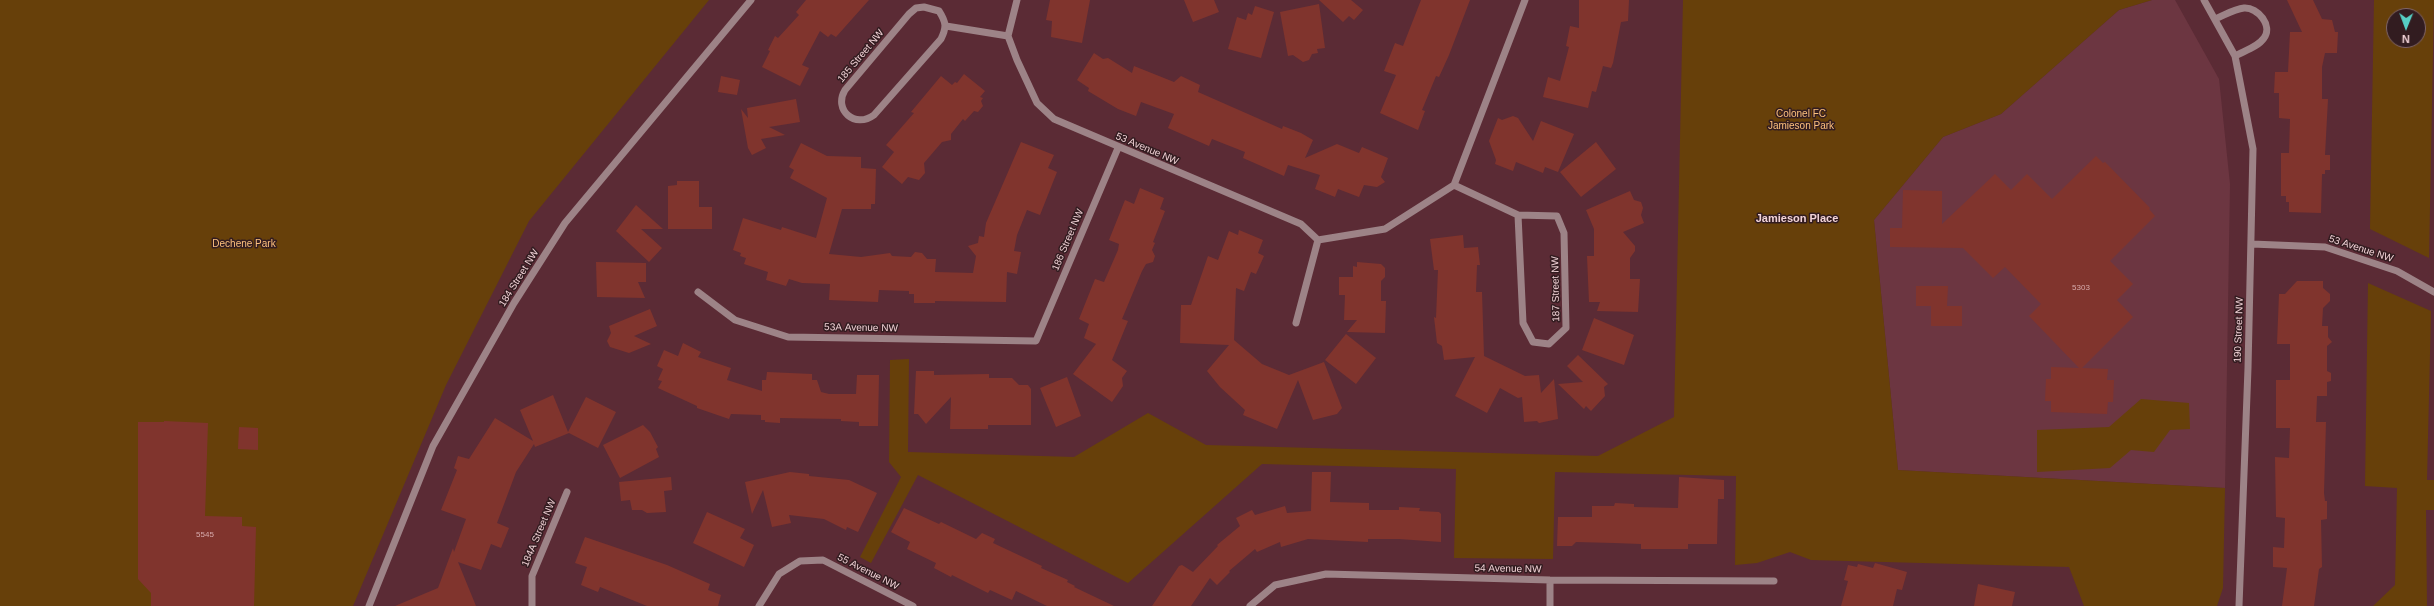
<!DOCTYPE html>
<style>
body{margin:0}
#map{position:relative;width:2434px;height:606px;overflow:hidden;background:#5b2b35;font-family:Arial,sans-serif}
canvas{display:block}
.north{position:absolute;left:2386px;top:8px;width:40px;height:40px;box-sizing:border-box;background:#321c20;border:1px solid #7f6569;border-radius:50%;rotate:181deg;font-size:11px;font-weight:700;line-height:16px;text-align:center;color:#f2d3d7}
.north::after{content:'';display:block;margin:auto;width:14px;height:18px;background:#56cec4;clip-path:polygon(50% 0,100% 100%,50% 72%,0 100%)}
</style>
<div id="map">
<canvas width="2434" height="606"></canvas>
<div class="north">N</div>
</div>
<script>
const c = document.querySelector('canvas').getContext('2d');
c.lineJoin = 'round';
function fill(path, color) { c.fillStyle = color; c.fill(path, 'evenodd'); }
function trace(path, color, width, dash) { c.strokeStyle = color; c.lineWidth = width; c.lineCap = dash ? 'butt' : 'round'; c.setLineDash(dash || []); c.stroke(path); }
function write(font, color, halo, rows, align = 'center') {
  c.font = font + ' Arial,sans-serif'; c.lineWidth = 3; c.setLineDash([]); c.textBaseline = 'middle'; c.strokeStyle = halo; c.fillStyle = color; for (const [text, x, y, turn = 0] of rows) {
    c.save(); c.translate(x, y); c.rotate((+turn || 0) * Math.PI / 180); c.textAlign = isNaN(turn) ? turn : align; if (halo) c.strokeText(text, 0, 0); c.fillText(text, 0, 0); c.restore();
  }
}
const built = new Path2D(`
 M 2152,0 L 2175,0 L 2219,79 L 2230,184 L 2225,488 L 1898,470 L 1874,220 L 1943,137 L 2001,114 L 2119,10 Z`);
const green = new Path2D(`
 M 0,0 L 709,0 L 529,221 L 446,385 L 353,606 L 0,606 Z
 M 1683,0 L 2152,0 L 2119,10 L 2001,114 L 1943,137 L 1874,220 L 1898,470 L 2225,488 L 2223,588 L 2217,606 L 2084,606 L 2069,567 L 1811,560 L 1790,552 L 1757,563 L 1735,565 L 1736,476 L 1555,472 L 1553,559 L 1454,558 L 1456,469 L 1262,464 L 1128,583 L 918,475 L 871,563 L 860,557 L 901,477 L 889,462 L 890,360 L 909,359 L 908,452 L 1074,457 L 1148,413 L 1206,445 L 1598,456 L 1674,417 Z
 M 2374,0 L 2434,0 L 2429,258 L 2370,229 ZM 2394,16 L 2418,16 L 2418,40 L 2394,40 Z
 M 2368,283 L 2431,311 L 2427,480 L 2434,480 L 2434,510 L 2426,510 L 2427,606 L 2373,606 L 2395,585 L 2397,488 L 2365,486 Z
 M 2141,399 L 2189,403 L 2190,429 L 2170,430 L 2154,452 L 2131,450 L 2110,468 L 2037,472 L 2037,430 L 2109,427 Z`);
const building = new Path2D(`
 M 806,0 L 869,0 L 836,37 L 831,34 L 828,37 L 820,31 L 802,65 L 809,68 L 800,86 L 762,67 L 770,51 L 768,50 L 775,36 L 778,38 L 799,15 L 796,12 Z
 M 1050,0 L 1090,0 L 1082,43 L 1051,37 L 1052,21 L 1046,20 Z
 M 1184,0 L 1214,0 L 1219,12 L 1193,22 Z
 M 1319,0 L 1351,0 L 1363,10 L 1354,20 L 1349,16 L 1343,22 Z
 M 1421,0 L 1470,0 L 1449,55 L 1439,77 L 1436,76 L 1422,110 L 1425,111 L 1418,130 L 1380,113 L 1396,75 L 1384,71 L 1395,43 L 1403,46 Z
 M 1579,0 L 1629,0 L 1628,21 L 1621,22 L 1613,63 L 1611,68 L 1603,66 L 1596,92 L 1592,91 L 1588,108 L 1543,97 L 1548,77 L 1560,81 L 1569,47 L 1566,46 L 1570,26 L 1579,28 Z
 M 2287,0 L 2313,0 L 2322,19 L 2332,20 L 2335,32 L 2338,32 L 2337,53 L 2325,53 L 2322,67 L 2322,99 L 2328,99 L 2325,155 L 2330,155 L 2330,170 L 2325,170 L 2325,174 L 2322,174 L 2321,213 L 2289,212 L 2289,202 L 2286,202 L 2286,196 L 2281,196 L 2281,153 L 2289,153 L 2290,119 L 2279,118 L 2279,93 L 2274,93 L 2275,72 L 2288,72 L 2290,32 L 2302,32 Z
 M 1319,4 L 1325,48 L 1317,49 L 1318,53 L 1312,54 L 1309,60 L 1303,62 L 1293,55 L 1288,56 L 1280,12 Z
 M 1255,6 L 1274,12 L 1261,58 L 1228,49 L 1237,17 L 1246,20 L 1248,13 L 1252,15 Z
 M 1094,53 L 1103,59 L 1108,58 L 1132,73 L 1134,66 L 1174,82 L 1181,76 L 1200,85 L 1198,92 L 1282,129 L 1283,126 L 1301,133 L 1313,140 L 1305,158 L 1337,144 L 1359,153 L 1362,147 L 1388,158 L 1381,177 L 1385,182 L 1377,187 L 1364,185 L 1359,197 L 1338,189 L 1335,197 L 1315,189 L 1320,175 L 1288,165 L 1284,176 L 1243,158 L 1245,152 L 1212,139 L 1209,146 L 1168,128 L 1174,114 L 1141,102 L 1136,116 L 1118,109 L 1088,91 L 1089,88 L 1077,80 Z
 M 964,74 L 985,91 L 980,97 L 983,98 L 981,101 L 983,106 L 978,112 L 974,111 L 965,121 L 963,119 L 951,134 L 951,140 L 942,142 L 924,163 L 925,173 L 919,180 L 908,177 L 902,184 L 882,167 L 894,152 L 886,145 L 914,113 L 911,112 L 941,76 L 952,85 L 955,82 L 957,83 Z
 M 721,76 L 740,80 L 737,95 L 718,92 Z
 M 796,99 L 800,122 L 769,127 L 785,135 L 761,139 L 766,148 L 752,155 L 748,148 L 741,109 L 748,118 L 747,108 Z
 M 1513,116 L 1518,118 L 1533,141 L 1541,121 L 1574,134 L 1558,172 L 1545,167 L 1543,173 L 1516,162 L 1513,171 L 1495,164 L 1496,160 L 1489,141 L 1498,118 L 1502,120 Z
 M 1021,142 L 1054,155 L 1048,168 L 1057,172 L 1040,215 L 1027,210 L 1017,235 L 1014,251 L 1021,252 L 1017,274 L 1007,272 L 1006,302 L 935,301 L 935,303 L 914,303 L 914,294 L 909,294 L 909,291 L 879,290 L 878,302 L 829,300 L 830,284 L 802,283 L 789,279 L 786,286 L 766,280 L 768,272 L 744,264 L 746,258 L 740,256 L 741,253 L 733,250 L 743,218 L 781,230 L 782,227 L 816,238 L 827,198 L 790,178 L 794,170 L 789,167 L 801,143 L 827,156 L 861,157 L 861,168 L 876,169 L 875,204 L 871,204 L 871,209 L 842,209 L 829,254 L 861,257 L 890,253 L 892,256 L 911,257 L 915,252 L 922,253 L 927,259 L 936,259 L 935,272 L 973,273 L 976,256 L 968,246 L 978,243 L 979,236 L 984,237 L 986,223 Z
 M 1596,142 L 1616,169 L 1581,197 L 1560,172 Z
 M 2096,156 L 2103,163 L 2105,162 L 2150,208 L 2149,209 L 2155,216 L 2110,261 L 2133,284 L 2117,300 L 2133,317 L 2082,368 L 2108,369 L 2107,380 L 2114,380 L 2113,402 L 2108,402 L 2107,414 L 2051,412 L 2051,401 L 2045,401 L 2046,379 L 2051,379 L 2051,367 L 2079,368 L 2029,316 L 2041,304 L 2005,267 L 1993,278 L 1963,248 L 1890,247 L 1890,228 L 1902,228 L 1903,190 L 1942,191 L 1942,224 L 1995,174 L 2011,190 L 2027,174 L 2052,199 Z
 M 677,181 L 699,181 L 699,207 L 712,207 L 712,229 L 668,229 L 668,186 L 677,185 Z
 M 1140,188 L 1164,198 L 1160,209 L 1165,211 L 1153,242 L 1155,243 L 1152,250 L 1155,256 L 1153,262 L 1146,264 L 1142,271 L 1122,319 L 1128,321 L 1112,360 L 1127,371 L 1122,378 L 1123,386 L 1112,402 L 1073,374 L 1096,344 L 1084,338 L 1089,324 L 1079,319 L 1095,279 L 1104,282 L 1118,250 L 1119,244 L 1109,240 L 1125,200 L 1134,204 Z
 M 1630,191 L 1634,200 L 1641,202 L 1643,208 L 1641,215 L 1644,223 L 1623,232 L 1635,246 L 1635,251 L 1630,258 L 1630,279 L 1640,279 L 1638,312 L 1597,311 L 1600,302 L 1589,302 L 1587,256 L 1594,256 L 1594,229 L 1586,210 Z
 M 636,205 L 663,229 L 641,229 L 662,248 L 649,262 L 616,231 Z
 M 1239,230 L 1263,240 L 1258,253 L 1264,256 L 1256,274 L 1251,272 L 1244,291 L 1236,288 L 1234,340 L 1262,364 L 1289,375 L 1324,362 L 1342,408 L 1337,414 L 1313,420 L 1298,380 L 1277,429 L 1243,415 L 1245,410 L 1220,387 L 1207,371 L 1229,345 L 1180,343 L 1181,305 L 1191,305 L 1208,256 L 1218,260 L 1229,231 L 1238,235 Z
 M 1463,235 L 1464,248 L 1478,247 L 1480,265 L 1477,265 L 1476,292 L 1482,292 L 1484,356 L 1525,376 L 1539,375 L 1541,393 L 1554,379 L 1558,419 L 1539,423 L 1537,421 L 1524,422 L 1522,397 L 1518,398 L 1500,388 L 1487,413 L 1455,396 L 1475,357 L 1444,360 L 1442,346 L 1437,343 L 1434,317 L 1436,318 L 1438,270 L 1434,270 L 1430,239 Z
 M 596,262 L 646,263 L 646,282 L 638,282 L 645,298 L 597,297 Z
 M 1357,262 L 1381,264 L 1385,268 L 1385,277 L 1381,281 L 1381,301 L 1386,301 L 1385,333 L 1347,332 L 1357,320 L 1344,320 L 1345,295 L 1339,295 L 1339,277 L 1353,277 L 1353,266 L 1357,267 Z
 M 2297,281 L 2323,281 L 2323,288 L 2330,294 L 2330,301 L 2323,308 L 2322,326 L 2328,326 L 2328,337 L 2332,342 L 2327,346 L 2327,371 L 2331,373 L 2331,381 L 2327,382 L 2327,396 L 2317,396 L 2316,422 L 2326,422 L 2324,493 L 2325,501 L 2327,501 L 2327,519 L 2321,520 L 2322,567 L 2319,569 L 2314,606 L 2282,606 L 2287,568 L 2273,567 L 2273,547 L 2284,548 L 2285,518 L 2276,517 L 2275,457 L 2289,458 L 2290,428 L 2276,428 L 2276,380 L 2290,380 L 2290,344 L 2277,344 L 2279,294 L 2285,294 Z
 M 1916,286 L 1948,286 L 1947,306 L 1962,306 L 1962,326 L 1931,326 L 1931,306 L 1916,306 Z
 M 650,309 L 657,326 L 634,336 L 651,344 L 629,353 L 610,347 L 607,341 L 611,333 L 609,326 Z
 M 1594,318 L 1634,335 L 1624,365 L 1582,350 Z
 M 1346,334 L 1376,358 L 1356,384 L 1325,360 Z
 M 683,343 L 701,352 L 698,357 L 731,368 L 727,380 L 762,391 L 762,380 L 766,380 L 767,372 L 812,374 L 812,380 L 817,380 L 821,392 L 829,394 L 856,394 L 857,375 L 879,375 L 878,426 L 859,426 L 859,422 L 841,421 L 841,419 L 780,418 L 780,423 L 765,422 L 765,420 L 761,420 L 761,415 L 731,414 L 729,419 L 697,408 L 697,406 L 658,388 L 662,381 L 658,380 L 663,369 L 657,366 L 664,350 L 678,356 Z
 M 1578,355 L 1608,384 L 1604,387 L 1605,396 L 1591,411 L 1586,406 L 1584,409 L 1558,384 L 1583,382 L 1567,366 Z
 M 916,371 L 934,371 L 934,375 L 989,374 L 989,378 L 1012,378 L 1019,385 L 1028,385 L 1031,389 L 1031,425 L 988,425 L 988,429 L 950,429 L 951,397 L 926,424 L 918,414 L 914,414 Z
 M 1067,377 L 1081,416 L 1056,427 L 1040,388 Z
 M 553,395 L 568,432 L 586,397 L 616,412 L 598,448 L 569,433 L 535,447 L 534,444 L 516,472 L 497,523 L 509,528 L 501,548 L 491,544 L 481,570 L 458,562 L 476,606 L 395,606 L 438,588 L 453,548 L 454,552 L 466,519 L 441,510 L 457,470 L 454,468 L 458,456 L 469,459 L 495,418 L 533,441 L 520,410 Z
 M 164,421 L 208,423 L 205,516 L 242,517 L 242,526 L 256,527 L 254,606 L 151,606 L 151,593 L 138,579 L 138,422 L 164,422 Z
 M 643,425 L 650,432 L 658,447 L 656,449 L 659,457 L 620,478 L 603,445 Z
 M 239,427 L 258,428 L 258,450 L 238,449 Z
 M 790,472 L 809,474 L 809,476 L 849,480 L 877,493 L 858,532 L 847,527 L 846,530 L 824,519 L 789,515 L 791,523 L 772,527 L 763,490 L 752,514 L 745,482 Z
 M 1312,472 L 1331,472 L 1330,502 L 1369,503 L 1369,510 L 1399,510 L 1399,507 L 1420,508 L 1419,511 L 1439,512 L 1441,514 L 1441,542 L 1399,539 L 1368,539 L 1368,542 L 1308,539 L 1281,547 L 1280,542 L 1257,552 L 1255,549 L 1229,571 L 1230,572 L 1217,585 L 1210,578 L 1191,606 L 1152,606 L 1179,566 L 1182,565 L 1193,572 L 1218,546 L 1217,545 L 1240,526 L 1236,518 L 1252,510 L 1255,515 L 1285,506 L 1287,513 L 1311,511 Z
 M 671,477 L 672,490 L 664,491 L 666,512 L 647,513 L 642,510 L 632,510 L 630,500 L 621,501 L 619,482 Z
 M 1679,477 L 1724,480 L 1724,499 L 1718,499 L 1717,544 L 1688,544 L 1688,549 L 1641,549 L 1641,544 L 1614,543 L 1576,542 L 1572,546 L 1557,546 L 1558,517 L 1592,517 L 1592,506 L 1614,506 L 1615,503 L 1634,504 L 1634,507 L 1678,508 Z
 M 904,508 L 939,524 L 941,522 L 976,539 L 982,533 L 995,539 L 993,543 L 1042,566 L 1041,568 L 1068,580 L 1067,582 L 1075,586 L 1074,587 L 1114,606 L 1047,606 L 1016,591 L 1012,600 L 990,590 L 988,593 L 952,575 L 951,577 L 934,568 L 936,563 L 907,549 L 910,542 L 891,532 Z
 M 707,512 L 745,529 L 740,538 L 754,545 L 744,567 L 693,543 Z
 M 585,537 L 667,565 L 710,584 L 708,590 L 721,595 L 718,606 L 647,606 L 600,587 L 598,592 L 581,585 L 587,567 L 575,563 Z
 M 1875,563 L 1907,572 L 1902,590 L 1897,589 L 1893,606 L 1841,606 L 1848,581 L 1844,580 L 1848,565 L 1857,567 L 1858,564 L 1873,568 Z
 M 1978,584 L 2015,592 L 2012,606 L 1974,606 Z`);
const minor = new Path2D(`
 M 2204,0 L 2235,56 L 2253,149 L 2248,368 L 2239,606
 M 924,7 L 939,11 C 946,22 947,27 941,39 L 874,115 C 855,129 833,110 845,90 L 909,14 L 916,8 Z
 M 2215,19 C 2225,15 2234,9 2244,8 C 2258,7 2273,26 2264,38 C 2258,47 2244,51 2235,56
 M 946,26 L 1008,36
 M 1008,36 L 1017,60 L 1037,103 L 1054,119 L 1301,224 L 1318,240
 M 1008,36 L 1017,0
 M 1518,215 L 1523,323 L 1533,342 L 1549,344 L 1566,328 L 1564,233 L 1557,216 L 1518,215 L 1454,185 L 1525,0
 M 1318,240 L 1385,229 L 1454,185
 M 2252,244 L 2325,247 L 2397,271 L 2434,292
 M 698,292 L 735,320 L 788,337 L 1036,341 L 1118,148
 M 1296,323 L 1318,240
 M 369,606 L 433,446 L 514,303 L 565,223 L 751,0
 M 532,606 L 532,576 L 567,492
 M 759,606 L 779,574 L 800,561 L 823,560 L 913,606
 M 1250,606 L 1275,585 L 1326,574 L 1550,580 L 1774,581
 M 1550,606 L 1550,580`);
const numberNames = [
 ["5303",2081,288],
 ["5545",205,535]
];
const streetNames = [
 ["185 Street NW",861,56,-50],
 ["53 Avenue NW",1147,149,23],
 ["186 Street NW",1068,240,-67],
 ["53 Avenue NW",2361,249,18],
 ["184 Street NW",519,278,-58],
 ["187 Street NW",1556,289,-91],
 ["53A Avenue NW",861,328,1],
 ["190 Street NW",2239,330,-88],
 ["184A Street NW",539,533,-67],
 ["54 Avenue NW",1508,569,1],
 ["55 Avenue NW",868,572,27]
];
const parkNames = [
 ["Colonel FC",1801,114],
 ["Jamieson Park",1801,126],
 ["Dechene Park",244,244]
];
const neighbourhoodNames = [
 ["Jamieson Place",1797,219]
];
fill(built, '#6c3641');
fill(green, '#67400a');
fill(building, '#80342d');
trace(minor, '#9d8387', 7);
write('8px', '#d6abac', null, numberNames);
write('10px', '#f2d3d7', '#321c20', streetNames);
write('10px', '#fdc07d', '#321c20', parkNames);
write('bold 11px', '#f2d3d7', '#321c20', neighbourhoodNames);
</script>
